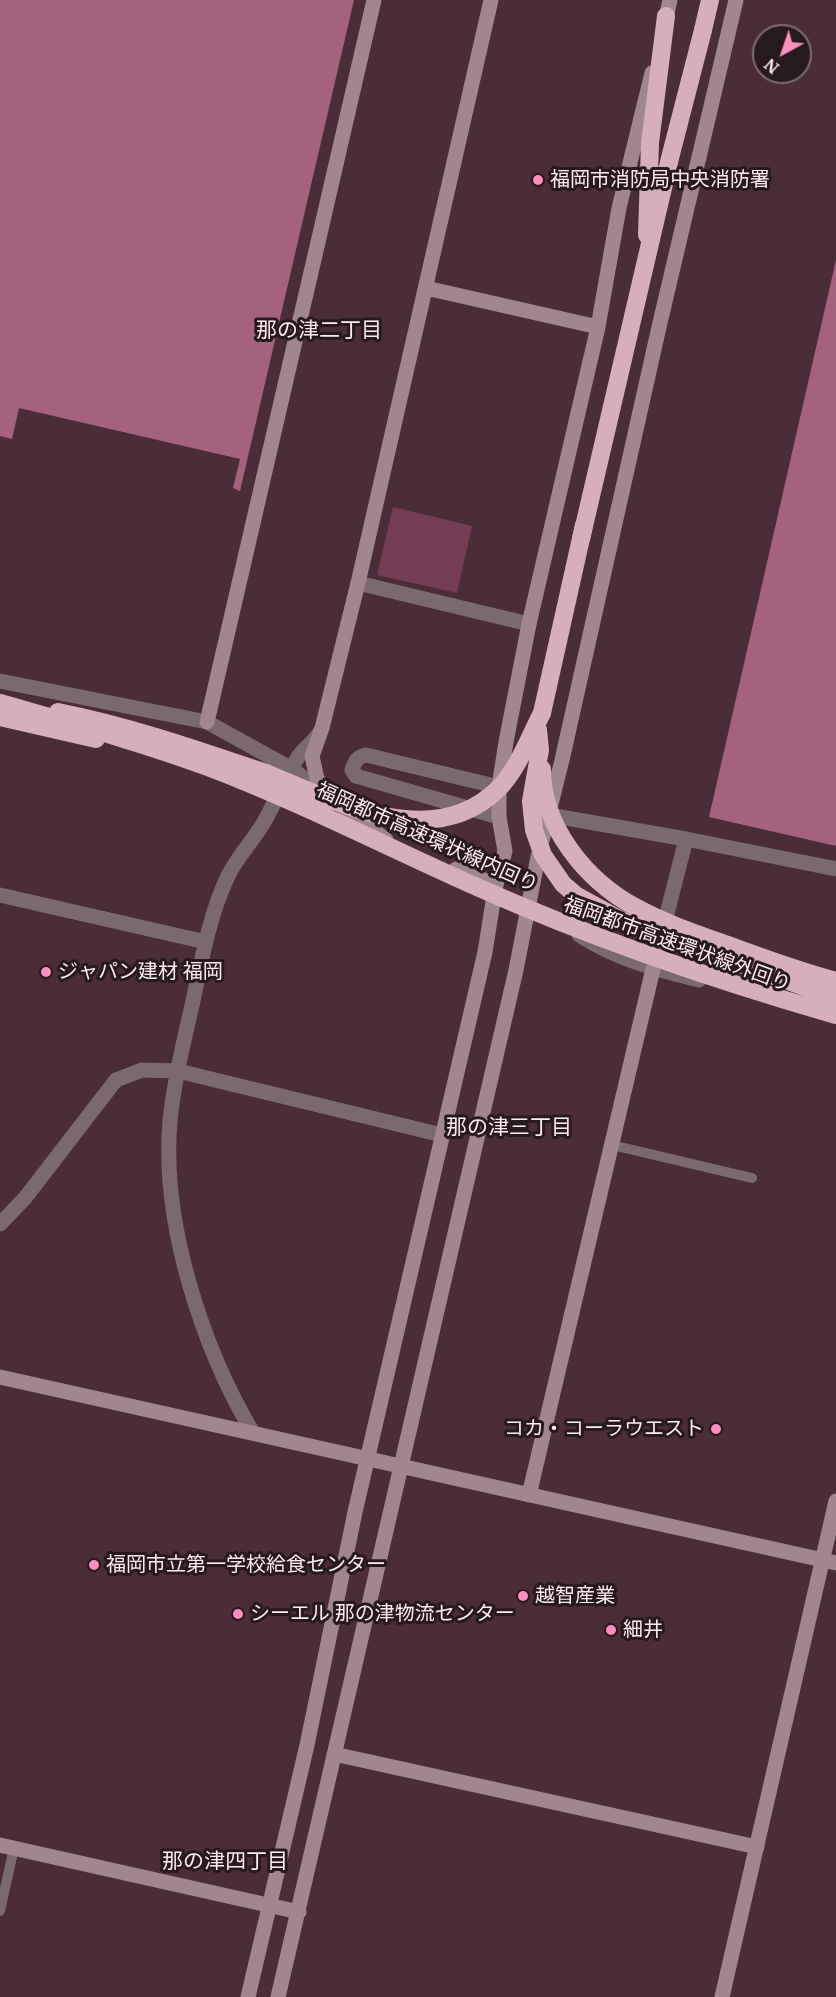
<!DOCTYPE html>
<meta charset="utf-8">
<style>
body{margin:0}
#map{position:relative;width:836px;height:1997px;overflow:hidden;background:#4a2d39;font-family:Merriweather,serif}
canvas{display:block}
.north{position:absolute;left:752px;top:24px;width:60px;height:60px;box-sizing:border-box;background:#271a1f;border:2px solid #7d6d73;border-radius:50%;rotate:220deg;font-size:16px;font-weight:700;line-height:24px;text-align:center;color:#fde9f0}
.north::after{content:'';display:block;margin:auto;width:21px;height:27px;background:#fe8ebe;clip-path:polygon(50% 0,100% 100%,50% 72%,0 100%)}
</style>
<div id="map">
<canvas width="836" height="1997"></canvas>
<div class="north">N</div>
</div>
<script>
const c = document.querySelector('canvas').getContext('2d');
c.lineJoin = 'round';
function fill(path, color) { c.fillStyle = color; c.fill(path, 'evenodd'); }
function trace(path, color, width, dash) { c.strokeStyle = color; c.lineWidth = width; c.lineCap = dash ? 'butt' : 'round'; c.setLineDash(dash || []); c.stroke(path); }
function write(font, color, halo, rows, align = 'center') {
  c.font = font + ' Merriweather,"Noto Sans JP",serif'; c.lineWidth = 6; c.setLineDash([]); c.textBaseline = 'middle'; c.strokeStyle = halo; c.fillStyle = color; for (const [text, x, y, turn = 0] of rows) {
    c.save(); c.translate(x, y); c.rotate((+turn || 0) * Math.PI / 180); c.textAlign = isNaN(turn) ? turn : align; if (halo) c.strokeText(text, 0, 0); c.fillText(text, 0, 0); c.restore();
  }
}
const green = new Path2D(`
 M 393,507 L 472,526 L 457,593 L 377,575 Z`);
const water = new Path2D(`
 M 0,0 L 354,0 L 240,491 L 233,488 L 240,459 L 19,408 L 12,439 L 0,436 Z
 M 836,260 L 836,846 L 709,817 Z`);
const lane = new Path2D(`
 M 612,1145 L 752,1178
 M 0,1911 L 14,1848`);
const street = new Path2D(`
 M 358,583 L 529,624
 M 0,681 L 207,722 L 292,769 L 325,794
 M 499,787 L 366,755 C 357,757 355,761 352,770 L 356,776 L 499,817
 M 549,815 L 686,839 L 836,869
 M 0,895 L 206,942
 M 579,935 C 616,959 657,970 699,980
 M 653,969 L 686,839
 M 0,1224 L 25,1198 L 116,1080 L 142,1070 L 178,1071 L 442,1135
 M 253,1433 C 202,1347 161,1222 170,1121 C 174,1081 184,1041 193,1001 C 202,959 209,917 227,878 C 236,858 253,841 264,822 C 276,801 285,777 298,757 C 304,748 313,743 319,733`);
const secondary = new Path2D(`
 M 664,26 L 670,0
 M 426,288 L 598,327
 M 207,722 L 374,0
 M 386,840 L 340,804 L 317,779 L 312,756 L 322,728 L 358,583 L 491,0
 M 456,869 L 482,879 L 495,889
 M 0,1377 L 836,1563
 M 529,1495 L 653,969
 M 334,1754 L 757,1847
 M 0,1845 L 299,1912
 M 248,1997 L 307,1745 L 355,1512 L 485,952 L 495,889 L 505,851 L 499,817 L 499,787 L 506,742 L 529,624 L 598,327 L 619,208 L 652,73
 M 278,1997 L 516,970 L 538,857 L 562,760 L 659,327 L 736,0
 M 722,1997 L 836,1501`);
const highway = new Path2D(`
 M 703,30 L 710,0
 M 647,235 L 650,143 L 666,16
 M 58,712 C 129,726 198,750 266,773
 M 542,713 L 584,525
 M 0,717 L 96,739`);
const highwayBridge = new Path2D(`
 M 581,539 L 670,158 L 703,30
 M 0,703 C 70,723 140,742 208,767 C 300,802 387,847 477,887 C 594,939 714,980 836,1015
 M 538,730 L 540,750 L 531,801 L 534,830 L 543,855 L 563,884 L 577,896 L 628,924 L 836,998
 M 542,769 C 542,827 586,880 635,907 C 664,923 697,934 728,945 C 763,958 799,971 836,981
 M 266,773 C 336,802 433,853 498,789 C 518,769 529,738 542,713`);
const markers = [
 [538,180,6,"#fe8ebe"],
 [46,972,6,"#fe8ebe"],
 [716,1429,6,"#fe8ebe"],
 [94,1565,6,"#fe8ebe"],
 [523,1596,6,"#fe8ebe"],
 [238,1614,6,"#fe8ebe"],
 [611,1630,6,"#fe8ebe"]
];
const poiNames = [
 ["福岡市消防局中央消防署",550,180],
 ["ジャパン建材 福岡",58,972],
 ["コカ・コーラウエスト",704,1429,"right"],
 ["福岡市立第一学校給食センター",106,1565],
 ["越智産業",535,1596],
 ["シーエル 那の津物流センター",250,1614],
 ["細井",623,1630]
];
const streetNames = [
 ["福岡都市高速環状線内回り",427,838,24],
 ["福岡都市高速環状線外回り",677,945,20]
];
const neighbourhoodNames = [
 ["那の津二丁目",319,331],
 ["那の津三丁目",509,1128],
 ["那の津四丁目",225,1862]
];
fill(green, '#743d54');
fill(water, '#a4627d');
trace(lane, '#7a6a70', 10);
trace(street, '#7a6a70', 15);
trace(secondary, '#9f868f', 15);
trace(highway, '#d5afbd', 18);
trace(highwayBridge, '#d5afbd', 18);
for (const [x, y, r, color] of markers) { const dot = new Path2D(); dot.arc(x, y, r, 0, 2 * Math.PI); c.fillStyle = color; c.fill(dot); trace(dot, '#271a1f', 2); }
write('20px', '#fde9f0', '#271a1f', poiNames, 'left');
write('20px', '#fde9f0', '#271a1f', streetNames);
write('21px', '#fde9f0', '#271a1f', neighbourhoodNames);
</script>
